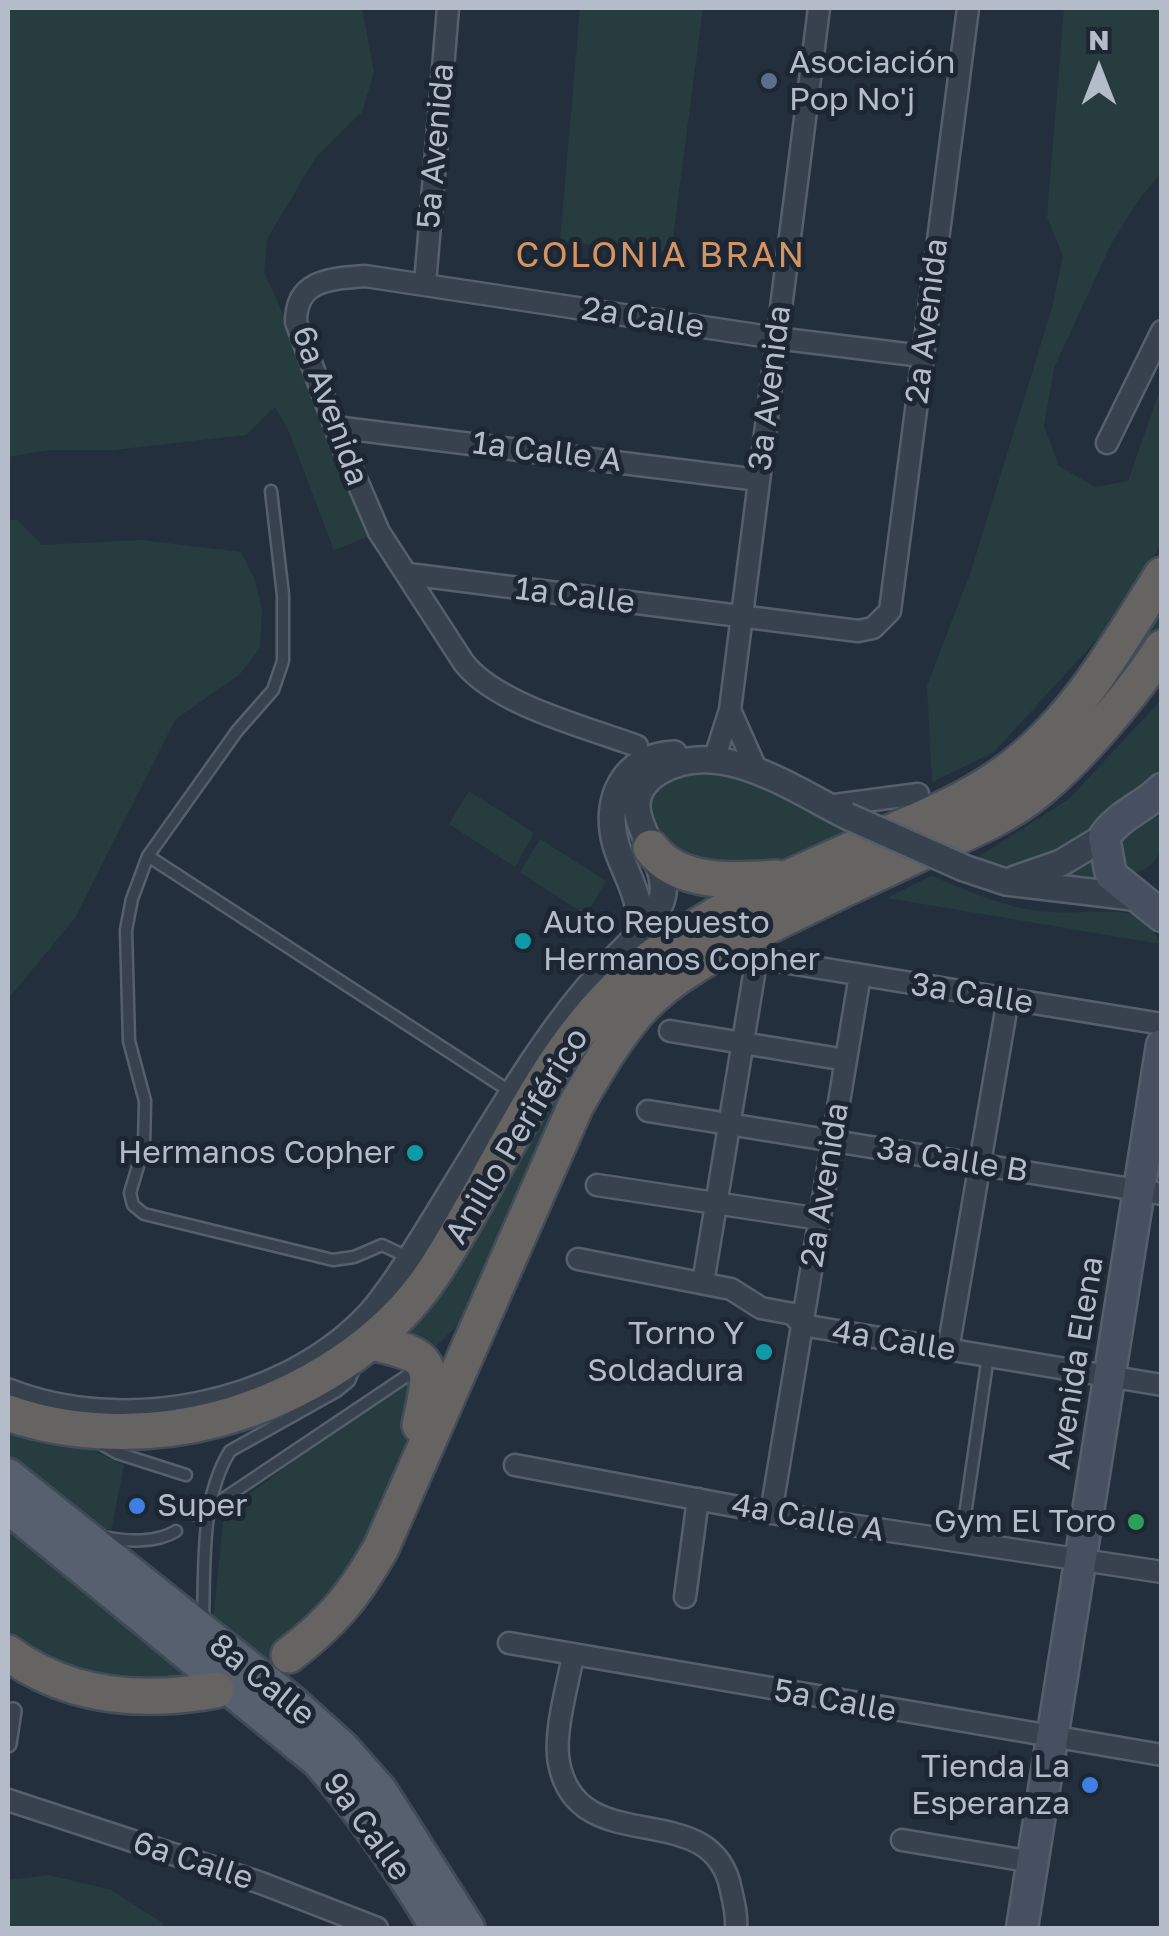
<!DOCTYPE html>
<meta charset="utf-8">
<style>
body{margin:0}
#map{position:relative;width:1169px;height:1936px;overflow:hidden;background:#242f3e;font-family:"Golos Text",sans-serif}
canvas{display:block}
.frame{position:absolute;inset:0;border:10px solid #b4bcc9;pointer-events:none}
.north{position:absolute;left:1049px;top:20px;width:100px;height:100px;-webkit-text-stroke:8px #1d2633;paint-order:stroke;rotate:0deg;font-size:28px;font-weight:700;line-height:40px;text-align:center;color:#b4bcc9}
.north::after{content:'';display:block;margin:auto;width:35px;height:45px;background:#b4bcc9;clip-path:polygon(50% 0,100% 100%,50% 72%,0 100%)}
</style>
<div id="map">
<canvas width="1169" height="1936"></canvas>
<div class="frame"></div>
<div class="north">N</div>
</div>
<script>
const c = document.querySelector('canvas').getContext('2d');
c.lineJoin = 'round';
function fill(path, color) { c.fillStyle = color; c.fill(path, 'evenodd'); }
function trace(path, color, width, dash) { c.strokeStyle = color; c.lineWidth = width; c.lineCap = dash ? 'butt' : 'round'; c.setLineDash(dash || []); c.stroke(path); }
function write(font, color, halo, rows, align = 'center') {
  c.font = font + ' "Golos Text",sans-serif'; c.lineWidth = 10; c.setLineDash([]); c.textBaseline = 'middle'; c.strokeStyle = halo; c.fillStyle = color; for (const [text, x, y, turn = 0] of rows) {
    c.save(); c.translate(x, y); c.rotate((+turn || 0) * Math.PI / 180); c.textAlign = isNaN(turn) ? turn : align; if (halo) c.strokeText(text, 0, 0); c.fillText(text, 0, 0); c.restore();
  }
}
const green = new Path2D(`
 M 8,8 L 362,8 L 374,72 L 362,112 L 316,157 L 267,239 L 264,272 L 381,532 L 334,550 L 289,432 L 275,407 L 246,435 L 114,450 L 49,450 L 8,457 Z
 M 580,8 L 703,8 L 671,253 L 560,241 Z
 M 1064,8 L 1161,8 L 1161,173 L 1138,201 L 1111,244 L 1054,368 L 1044,426 L 1059,466 L 1095,487 L 1128,481 L 1161,387 L 1161,543 L 1142,578 L 1102,634 L 994,752 L 932,782 L 927,686 L 971,571 L 1052,308 L 1063,256 L 1047,217 Z
 M 8,520 L 17,520 L 42,545 L 141,540 L 241,552 L 255,580 L 262,610 L 260,648 L 240,674 L 175,720 L 75,918 L 8,999 Z
 M 1161,589 L 1161,631 L 1143,666 L 1072,748 L 1031,783 L 980,816 L 746,919 L 650,981 L 602,1038 L 556,1123 L 478,1305 L 433,1349 L 401,1340 L 394,1334 C 412,1314 434,1294 449,1272 C 515,1172 554,1060 642,976 C 659,959 683,945 704,933 C 788,882 884,854 970,807 C 1061,757 1110,675 1161,589 Z
 M 1161,700 L 1161,851 C 1157,857 1152,865 1146,868 C 1113,888 1012,871 978,857 L 1069,799 Z
 M 697,771 C 759,775 798,805 852,834 L 790,865 L 749,871 L 676,858 L 649,824 L 649,799 L 658,782 L 674,775 Z
 M 469,791 L 534,833 L 515,867 L 449,824 Z
 M 540,839 L 606,881 L 586,915 L 520,872 Z
 M 931,876 C 970,891 1008,910 1051,912 C 1083,914 1114,907 1145,917 L 1161,944 L 887,898 Z
 M 414,1371 L 422,1376 L 392,1495 L 346,1590 L 293,1645 L 257,1665 L 212,1630 L 224,1513 Z
 M 8,1431 L 44,1442 L 90,1449 L 124,1465 L 111,1530 L 93,1525 L 8,1467 Z
 M 8,1522 L 204,1679 L 111,1686 L 8,1644 Z
 M 49,1875 L 111,1890 L 161,1922 L 166,1928 L 8,1928 L 8,1880 Z`);
const service = new Path2D(`
 M 271,491 L 283,595 L 283,661 L 273,690 L 237,731 L 148,856 L 132,899 L 126,930 L 129,1041 L 145,1101 L 144,1146 L 130,1193 L 133,1205 L 144,1214 L 333,1260 L 354,1257 L 382,1245 L 412,1259
 M 148,856 L 514,1094
 M 98,1442 L 117,1453 L 186,1475
 M 198,1516 L 420,1367
 M 104,1537 C 127,1542 157,1543 176,1531
 M 961,1543 L 988,1356
 M 203,1621 C 205,1566 200,1499 230,1451 L 337,1391 L 349,1381 L 355,1367`);
const pedestrian = new Path2D(`
 M 8,1744 L 13,1711`);
const minor = new Path2D(`
 M 425,284 L 448,8
 M 335,427 L 759,480
 M 1107,443 L 1162,331
 M 408,574 L 858,631 L 873,628 L 890,611 L 968,8
 M 730,710 L 758,773
 M 637,746 C 586,727 497,705 464,663 L 379,532 L 342,446 L 296,322 C 296,279 331,279 365,276 L 776,338 L 922,356
 M 714,760 L 730,710 L 819,8
 M 827,806 L 918,794
 M 783,962 L 1162,1024
 M 670,1031 L 846,1060
 M 648,1111 L 1162,1194
 M 597,1185 L 820,1219
 M 578,1259 L 731,1289 L 761,1308 L 793,1314 L 802,1325 L 1162,1385
 M 703,1283 L 754,975
 M 948,1350 L 1008,999
 M 515,1465 L 771,1513 L 1162,1572
 M 771,1513 L 860,975
 M 685,1597 L 698,1499
 M 509,1643 L 1162,1755
 M 573,1655 C 568,1685 553,1733 559,1763 C 578,1863 713,1793 731,1890 C 734,1903 737,1915 736,1928
 M 8,1800 L 261,1883 L 377,1928
 M 902,1840 L 1033,1862`);
const tertiary = new Path2D(`
 M 964,868 L 1006,882 L 1141,898
 M 1015,879 L 1061,863 L 1104,837
 M 640,937 C 640,927 641,916 638,905 C 634,884 622,866 616,845 C 603,799 624,756 674,754
 M 8,1392 C 122,1437 280,1408 367,1318 C 378,1307 387,1293 396,1281 C 450,1199 497,1112 554,1032 C 572,1007 591,983 612,962 C 631,943 648,928 660,904 C 680,860 602,809 657,773 C 717,734 794,790 847,816`);
const secondary = new Path2D(`
 M 1162,789 C 1144,807 1119,815 1104,837 L 1111,875 L 1162,916
 M 1022,1928 L 1162,1045`);
const primary = new Path2D(`
 M 8,1475 L 291,1701 L 343,1748 L 380,1790 L 468,1928
 M 8,1507 L 319,1762 C 364,1814 401,1869 437,1928`);
const trunk = new Path2D(`
 M 651,848 C 678,885 736,881 776,878
 M 370,1342 C 435,1356 434,1362 420,1425
 M 8,1413 C 73,1436 151,1437 218,1419 C 302,1396 386,1345 434,1272 C 501,1170 543,1049 638,969 C 713,906 804,871 892,832 C 934,813 976,796 1013,767 C 1077,718 1119,643 1162,575
 M 8,1653 C 69,1698 144,1703 216,1690
 M 289,1655 C 333,1621 353,1597 381,1548 L 576,1105 C 595,1072 614,1039 639,1010 C 673,973 721,950 766,927 C 816,902 866,878 916,855 C 957,836 1002,820 1037,791 C 1077,760 1135,691 1162,648`);
const tertiaryBridge = new Path2D(`
 M 847,816 L 964,868`);
const markers = [
 [769,81,10,"#5c6f8a"],
 [523,941,10,"#0f9aa8"],
 [415,1153,10,"#0f9aa8"],
 [764,1352,10,"#0f9aa8"],
 [137,1506,10,"#3f7fe0"],
 [1136,1522,10,"#2e9e5b"],
 [1090,1785,10,"#3f7fe0"]
];
const poiNames = [
 ["Asociación",789,63,"left"],
 ["Pop No'j",789,100,"left"],
 ["Auto Repuesto",543,923,"left"],
 ["Hermanos Copher",543,960,"left"],
 ["Hermanos Copher",395,1153],
 ["Torno Y",744,1334],
 ["Soldadura",744,1371],
 ["Super",157,1506,"left"],
 ["Gym El Toro",1116,1522],
 ["Tienda La",1070,1767],
 ["Esperanza",1070,1804]
];
const streetNames = [
 ["5a Avenida",436,146,-85],
 ["2a Calle",643,318,9],
 ["2a Avenida",927,321,-83],
 ["3a Avenida",770,388,-83],
 ["6a Avenida",330,406,70],
 ["1a Calle A",547,452,7],
 ["1a Calle",575,596,7],
 ["3a Calle",972,994,9],
 ["Anillo Periférico",517,1136,-59],
 ["3a Calle B",952,1160,9],
 ["2a Avenida",825,1185,-81],
 ["4a Calle",894,1341,9],
 ["Avenida Elena",1076,1363,-81],
 ["4a Calle A",808,1518,10],
 ["8a Calle",262,1680,39],
 ["5a Calle",835,1701,10],
 ["9a Calle",367,1827,54],
 ["6a Calle",193,1861,18]
];
const neighbourhoodNames = [
 ["COLONIA BRAN",661,256]
];
fill(green, '#263c3f');
trace(service, '#565f6c', 15);
trace(pedestrian, '#565f6c', 20);
trace(minor, '#565f6c', 25);
trace(tertiary, '#565f6c', 30);
trace(secondary, '#565f6c', 35);
trace(primary, '#414a57', 38);
trace(trunk, '#434c59', 40);
trace(service, '#38414e', 10);
trace(pedestrian, '#38414e', 15);
trace(minor, '#38414e', 20);
trace(tertiary, '#38414e', 25);
trace(secondary, '#465061', 30);
trace(primary, '#56606e', 32);
trace(trunk, '#656462', 35);
trace(tertiaryBridge, '#565f6c', 30, []);
trace(tertiaryBridge, '#38414e', 25);
for (const [x, y, r, color] of markers) { const dot = new Path2D(); dot.arc(x, y, r, 0, 2 * Math.PI); c.fillStyle = color; c.fill(dot); trace(dot, '#1d2633', 4); }
write('32px', '#b4bcc9', '#1d2633', poiNames, 'right');
write('32px', '#b4bcc9', '#1d2633', streetNames);
c.letterSpacing = '2.5px';
write('35px', '#d59563', '#1d2633', neighbourhoodNames);
c.letterSpacing = '0px';
</script>
